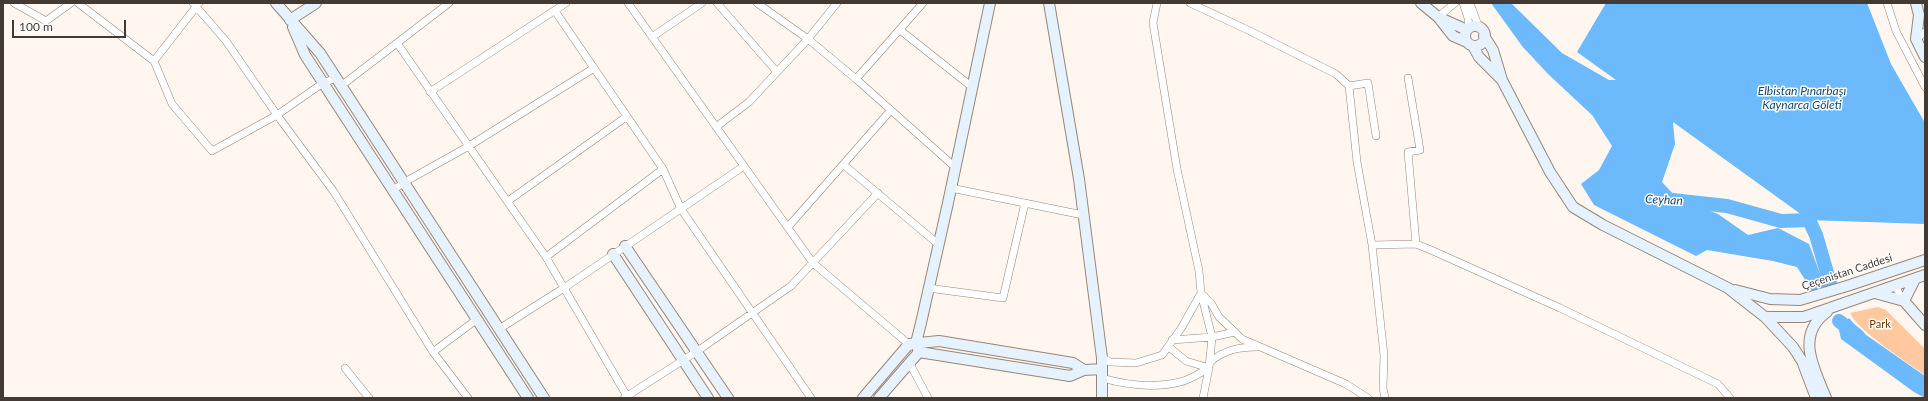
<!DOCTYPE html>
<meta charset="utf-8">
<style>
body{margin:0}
#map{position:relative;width:1928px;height:401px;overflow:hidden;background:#fff6ef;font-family:Lato,sans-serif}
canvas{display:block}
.frame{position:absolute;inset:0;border:4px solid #433a34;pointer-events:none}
.scale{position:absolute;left:12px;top:20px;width:114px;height:18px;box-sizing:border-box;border:2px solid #433a34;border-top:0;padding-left:5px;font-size:12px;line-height:14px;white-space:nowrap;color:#433a34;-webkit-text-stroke:3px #fff;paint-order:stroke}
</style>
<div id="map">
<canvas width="1928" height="401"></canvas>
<div class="frame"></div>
<div class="scale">100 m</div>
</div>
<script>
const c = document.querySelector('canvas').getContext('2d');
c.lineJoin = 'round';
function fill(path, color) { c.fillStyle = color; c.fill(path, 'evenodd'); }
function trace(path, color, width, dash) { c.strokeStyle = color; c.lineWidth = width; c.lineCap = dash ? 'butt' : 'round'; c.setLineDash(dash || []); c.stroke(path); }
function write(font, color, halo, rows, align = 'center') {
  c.font = font + ' Lato,sans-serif'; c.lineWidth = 3; c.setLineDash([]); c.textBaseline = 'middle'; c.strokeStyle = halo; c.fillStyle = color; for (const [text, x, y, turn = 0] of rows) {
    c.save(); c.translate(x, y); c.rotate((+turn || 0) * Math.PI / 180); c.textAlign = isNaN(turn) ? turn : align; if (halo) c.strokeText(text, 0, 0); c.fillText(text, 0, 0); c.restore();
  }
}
const green = new Path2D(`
 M 1878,307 L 1886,310 L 1925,349 L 1925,375 C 1908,363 1857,330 1850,313 Z`);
const water = new Path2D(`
 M 1491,3 L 1511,3 L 1562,53 L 1609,80 L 1616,80 L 1577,52 L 1606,3 L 1867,3 L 1891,64 L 1925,123 L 1925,224 L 1809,220 L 1673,122 L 1675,144 L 1662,182 L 1677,198 L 1718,214 L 1748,235 L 1778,228 L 1809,244 L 1825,287 L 1812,291 L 1797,267 L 1773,261 L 1707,250 L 1696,256 L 1594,205 L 1581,184 L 1599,170 L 1612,146 L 1592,115 L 1548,74 L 1522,46 Z
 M 1849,318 L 1859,330 L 1925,376 L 1925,398 L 1914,392 L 1841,339 L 1839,330 Z`);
const river = new Path2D(`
 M 1663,199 L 1727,206 L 1781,221 L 1809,220 L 1816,235 L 1830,283
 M 1839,321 L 1858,336`);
const street = new Path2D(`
 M 14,3 L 46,21 L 71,3
 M 78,3 L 154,61 L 172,104 L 212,151 L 277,115 L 323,83 L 336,78
 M 193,3 L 226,41 L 277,115 L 334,192 L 433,352 L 468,398
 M 628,3 L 813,263 L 911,346
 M 717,3 L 777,72
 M 757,3 L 808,39 L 856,79 L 956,168
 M 1157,3 L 1153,23 L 1177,169 L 1199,271 L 1201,293 L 1212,337 L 1209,368 L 1203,398
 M 1190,3 L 1250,31 L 1336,74 L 1349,86 L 1357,162 L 1372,245 L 1384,355 L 1383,388 L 1385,398
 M 1463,3 L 1468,18 L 1469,28
 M 1470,3 L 1479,28
 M 1887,3 L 1896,31 L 1925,87
 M 555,11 L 663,169 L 681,209 L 811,398
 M 1438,17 L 1455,3
 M 900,30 L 972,87
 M 652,37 L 702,3
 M 1916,39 L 1925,32
 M 397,43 L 546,257 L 628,398
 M 154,61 L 199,3
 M 1408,78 L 1420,150 L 1408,152 L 1416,244
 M 856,79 L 923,3
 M 341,86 L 449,3
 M 1349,86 L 1368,83 L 1376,136
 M 430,92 L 566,3
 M 716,127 L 749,102 L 808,39 L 837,3
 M 844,165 L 938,244
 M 951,188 L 1083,215
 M 392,191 L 403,183 L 469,146 L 594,68
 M 508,201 L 626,117
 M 788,227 L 891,110
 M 1372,245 L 1416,244 L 1431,250 L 1560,308 L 1718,384 L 1730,398
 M 546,257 L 663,169
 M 1894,285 L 1904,301
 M 928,288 L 1003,298 L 1025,203
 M 1201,293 L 1211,303 L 1219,317 L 1242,339 L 1346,384 L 1368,398
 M 499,329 L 564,288 L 744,166
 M 1172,340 L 1212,337 L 1235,332
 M 1169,347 L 1186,361 L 1209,368
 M 433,352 L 476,320
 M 1102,358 L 1110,362 L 1136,363 L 1162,355 L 1182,327 L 1201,293
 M 909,362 L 928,398
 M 1209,364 L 1210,362 C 1224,350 1239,347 1257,347
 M 345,368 L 369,398
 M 1102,378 C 1126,385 1155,388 1180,382 C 1190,380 1200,373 1209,368
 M 624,398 L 696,352 L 791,286 L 878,193`);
const secondary = new Path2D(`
 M 276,3 L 320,53 L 544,398
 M 1049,3 L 1079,179 L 1102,358 L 1102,398
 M 1421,3 L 1438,17 L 1453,36 L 1467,42
 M 1916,3 L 1919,15 L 1916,39 L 1925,57
 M 1438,17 L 1467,30
 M 290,20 L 316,3
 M1465 36a10 10 0 1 1 20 0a10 10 0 1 1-20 0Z
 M 293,27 L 305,55 L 528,398
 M 1484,36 L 1493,50 L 1502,80 L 1550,172 L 1573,207 L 1603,225 L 1728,288 L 1765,317 L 1793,347 L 1802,361 L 1816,398
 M 1473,46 L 1479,57 L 1501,79
 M 625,246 L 728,398
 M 613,254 L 708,398
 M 1735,290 L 1770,299 L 1800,300 L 1847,286 L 1925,260
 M 1875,293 L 1904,301 L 1925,325
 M 1904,301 L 1915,279
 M 1765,317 L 1804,317 L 1925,275
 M 919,352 L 916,343 L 921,323 L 948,203 L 990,3
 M 863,398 L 909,344 L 939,341 L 1073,363 L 1084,370
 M 879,398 L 919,352 L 1070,376 L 1084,370 L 1102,369
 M 1826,398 C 1814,368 1795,335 1827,312`);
const streetNames = [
 ["Çeçenistan Caddesi",1847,272,-18]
];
const parkNames = [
 ["Park",1880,324]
];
const waterNames = [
 ["Elbistan Pınarbaşı",1802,91],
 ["Kaynarca Göleti",1802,105],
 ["Ceyhan",1664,200,3]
];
fill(green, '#ffc89f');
fill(water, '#6cb9fb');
trace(river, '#6cb9fb', 14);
trace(street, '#998677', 8);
trace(secondary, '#998677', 12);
trace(street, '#fff', 7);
trace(secondary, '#e6f3ff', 10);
write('11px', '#433a34', '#fff', streetNames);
write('11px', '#673602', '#fff', parkNames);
write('italic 12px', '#114b75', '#fff', waterNames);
</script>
